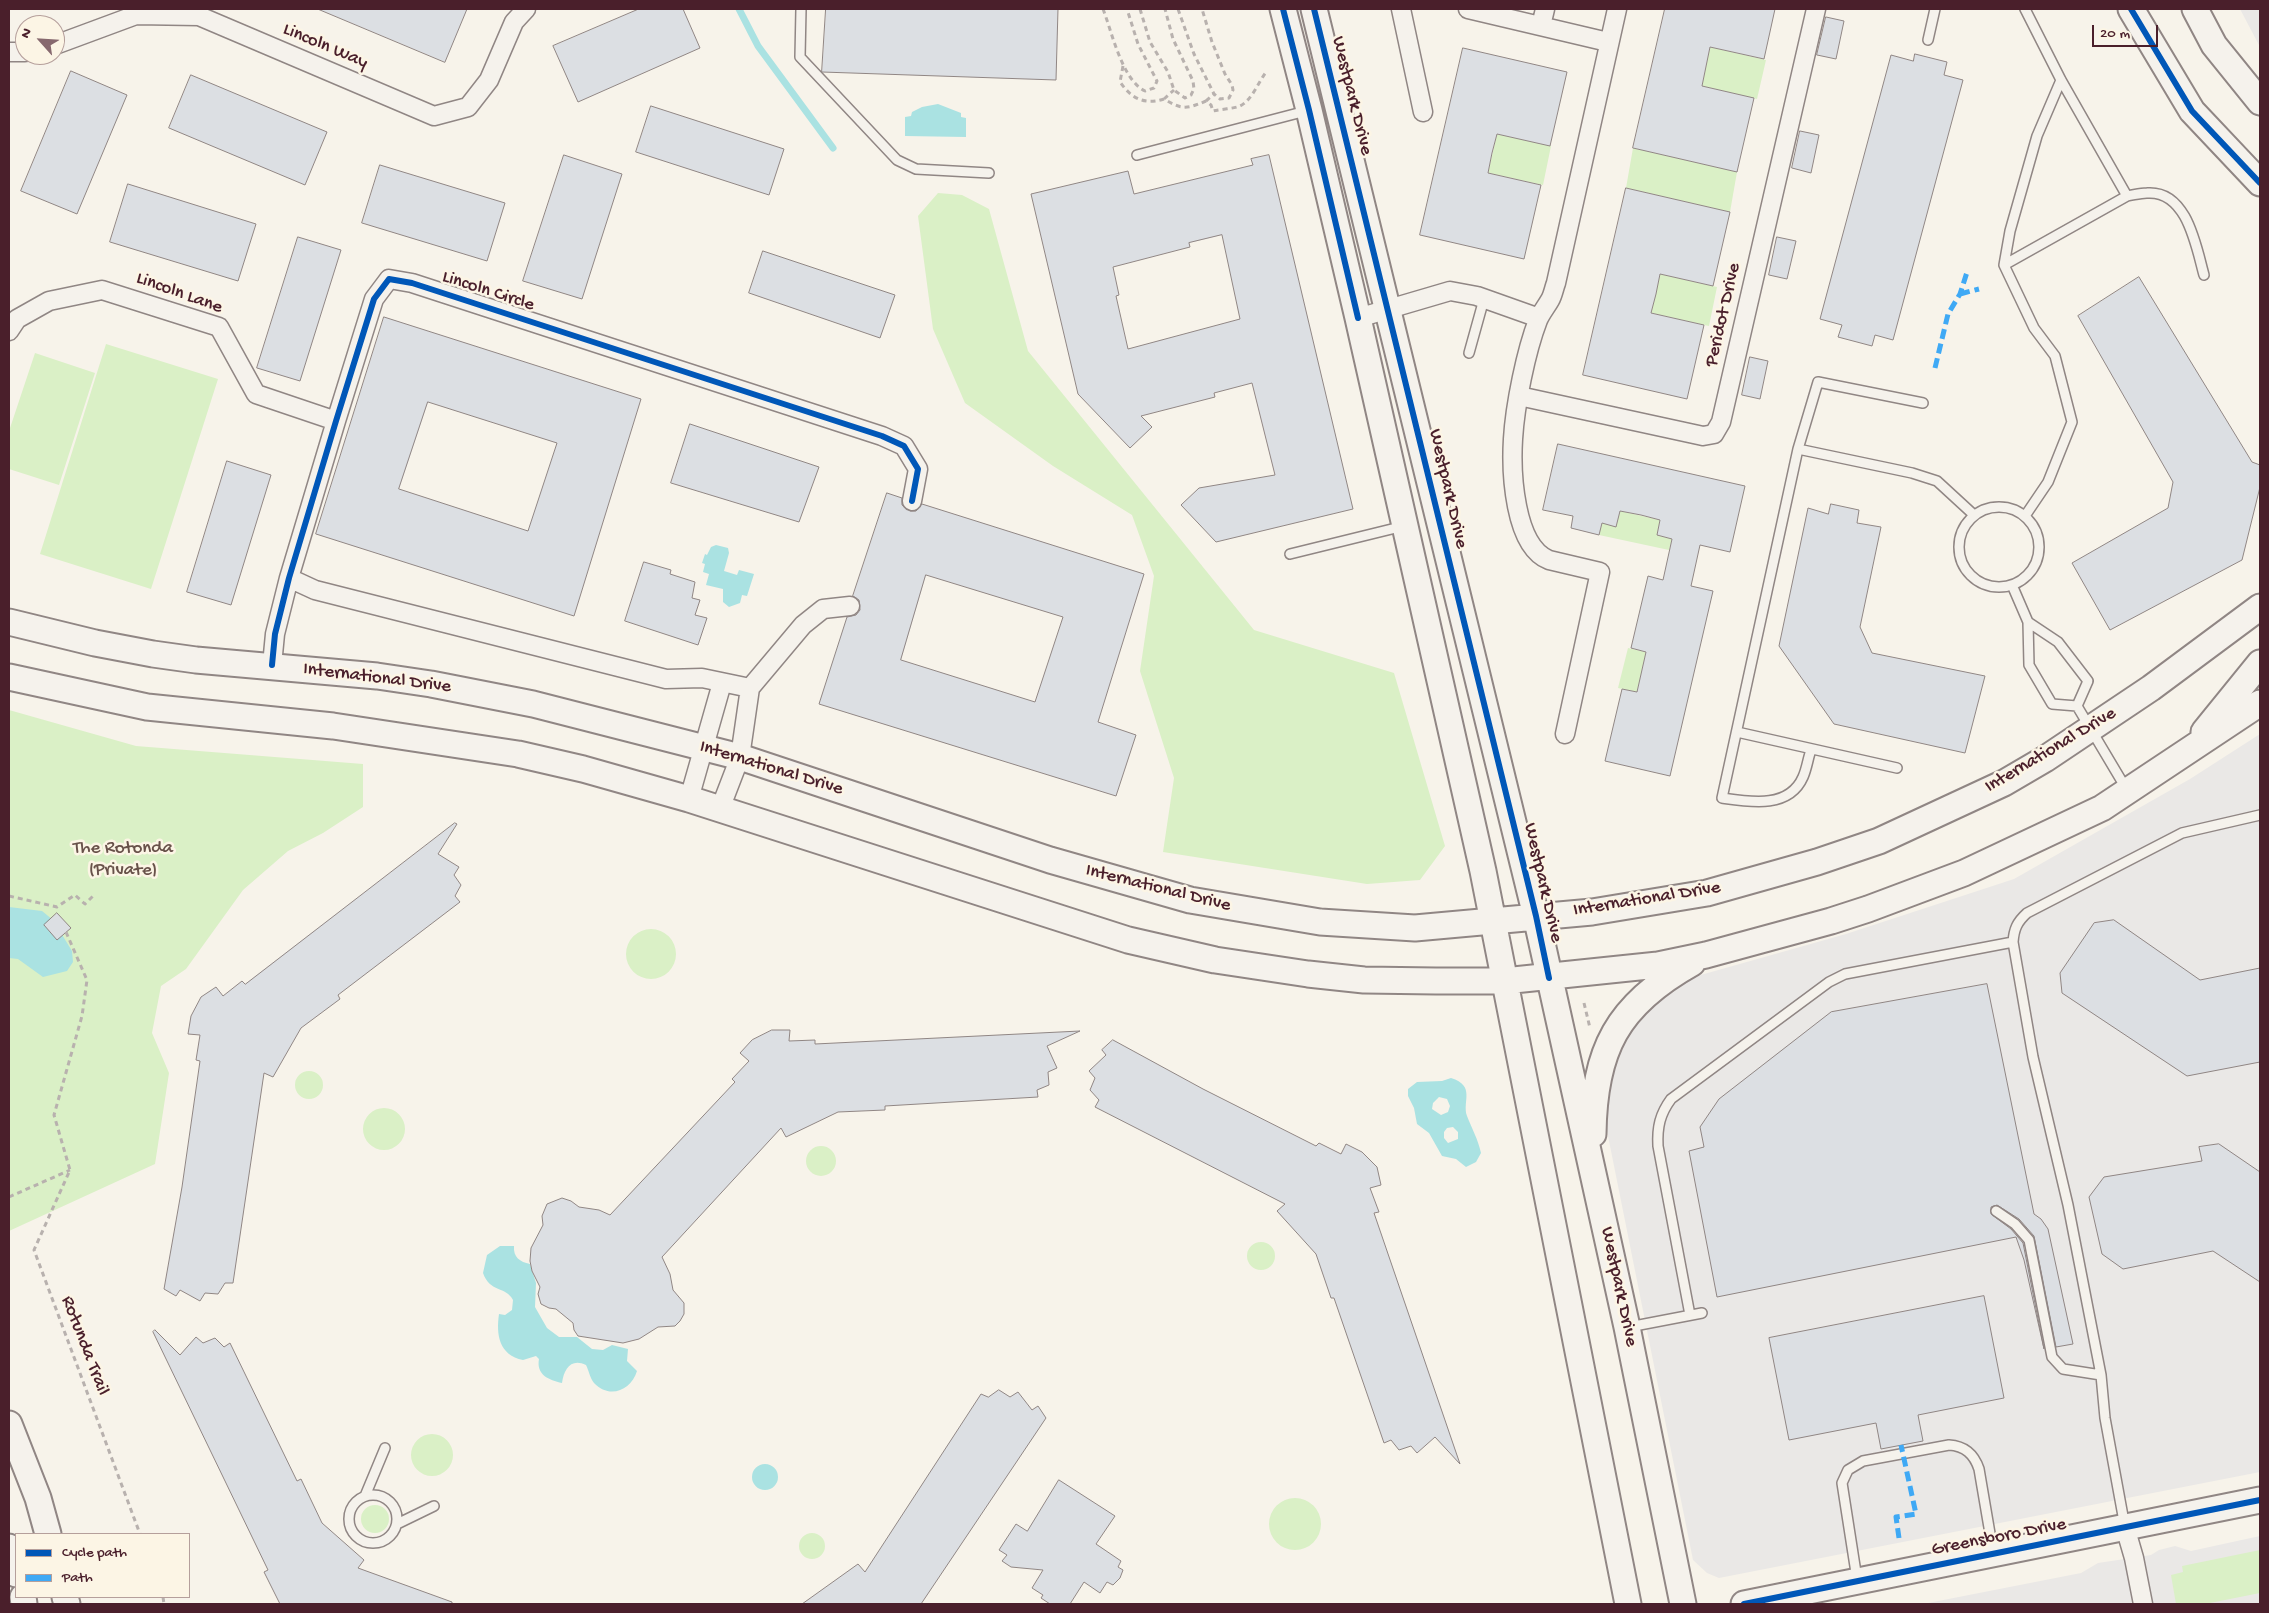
<!DOCTYPE html>
<style>
body{margin:0}
#map{position:relative;width:2269px;height:1613px;overflow:hidden;background:#f7f3ea;font-family:"Gochi Hand",sans-serif}
canvas{display:block}
.frame{position:absolute;inset:0;border:10px solid #4a1f2b;pointer-events:none}
.legend{position:absolute;left:15px;top:1533px;width:175px;height:65px;box-sizing:border-box;background:#fcf5e5;border:1px solid #b59f9b;margin:0;padding:6px 9px;list-style:none;font-size:15px;color:#4a1f2b}
.legend li{display:flex;align-items:center;gap:10px;height:25px}
.legend b{width:25px;border:1px solid #b59f9b}
.north{position:absolute;left:15px;top:15px;width:50px;height:50px;box-sizing:border-box;background:#fcf5e5;border:1px solid #b59f9b;border-radius:50%;rotate:296deg;font-size:14px;font-weight:700;line-height:20px;text-align:center;color:#4a1f2b}
.north::after{content:'';display:block;margin:auto;width:18px;height:22px;background:#87696e;clip-path:polygon(50% 0,100% 100%,50% 72%,0 100%)}
.scale{position:absolute;left:2092px;top:25px;width:66px;height:22px;box-sizing:border-box;border:2px solid #4a1f2b;border-top:0;padding-left:6px;font-size:15px;line-height:18px;white-space:nowrap;color:#4a1f2b;-webkit-text-stroke:4px #fcf5e5;paint-order:stroke}
</style>
<div id="map">
<canvas width="2269" height="1613"></canvas>
<div class="frame"></div>
<ul class="legend">
<li><b style="height:6px;background:#0057b8"></b>Cycle path</li>
<li><b style="height:6px;background:#3fa9f5"></b>Path</li>
</ul>
<div class="north">N</div>
<div class="scale">20 m</div>
</div>
<script>
const c = document.querySelector('canvas').getContext('2d');
c.lineJoin = 'round';
function fill(path, color) { c.fillStyle = color; c.fill(path, 'evenodd'); }
function trace(path, color, width, dash) { c.strokeStyle = color; c.lineWidth = width; c.lineCap = dash ? 'butt' : 'round'; c.setLineDash(dash || []); c.stroke(path); }
function write(font, color, halo, rows, align = 'center') {
  c.font = font + ' "Gochi Hand",sans-serif'; c.lineWidth = 5; c.setLineDash([]); c.textBaseline = 'middle'; c.strokeStyle = halo; c.fillStyle = color; for (const [text, x, y, turn = 0] of rows) {
    c.save(); c.translate(x, y); c.rotate((+turn || 0) * Math.PI / 180); c.textAlign = isNaN(turn) ? turn : align; if (halo) c.strokeText(text, 0, 0); c.fillText(text, 0, 0); c.restore();
  }
}
const built = new Path2D(`
 M 2240,9 L 2260,9 L 2260,47 Z
 M 2260,734 L 2260,1472 L 1719,1578 L 1707,1573 L 1693,1560 L 1601,1101 L 1605,1071 L 1637,1011 L 1690,978 L 1846,934 L 2014,879 L 2190,779 Z
 M 2260,1536 L 2260,1604 L 1923,1604 L 2081,1573 L 2098,1563 L 2151,1555 L 2159,1550 L 2175,1546 L 2191,1551 Z`);
const green = new Path2D(`
 M 1710,47 L 1766,60 L 1757,99 L 1702,86 Z
 M 1497,134 L 1551,146 L 1543,185 L 1488,173 Z
 M 1633,148 L 1737,172 L 1730,212 L 1626,188 Z
 M 938,193 L 962,195 L 989,209 L 1028,351 L 1254,630 L 1394,673 L 1445,846 L 1420,880 L 1367,884 L 1163,852 L 1174,778 L 1140,671 L 1154,576 L 1132,515 L 1053,466 L 965,403 L 933,329 L 918,216 Z
 M 1660,274 L 1717,287 L 1709,326 L 1651,313 Z
 M 106,344 L 218,379 L 151,589 L 40,554 Z
 M 35,353 L 95,373 L 59,485 L 9,469 L 9,431 Z
 M 1620,511 L 1660,520 L 1657,535 L 1672,539 L 1669,550 L 1599,535 L 1602,523 L 1616,526 Z
 M 1628,648 L 1646,652 L 1637,692 L 1618,688 Z
 M 9,710 L 136,746 L 363,764 L 363,807 L 323,833 L 288,851 L 243,890 L 186,969 L 161,986 L 152,1033 L 169,1073 L 155,1164 L 9,1231 Z
 M626 954a25 25 0 1 1 50 0a25 25 0 1 1-50 0Z
 M295 1085a14 14 0 1 1 28 0a14 14 0 1 1-28 0Z
 M363 1129a21 21 0 1 1 42 0a21 21 0 1 1-42 0Z
 M806 1161a15 15 0 1 1 30 0a15 15 0 1 1-30 0Z
 M1247 1256a14 14 0 1 1 28 0a14 14 0 1 1-28 0Z
 M411 1455a21 21 0 1 1 42 0a21 21 0 1 1-42 0Z
 M1269 1524a26 26 0 1 1 52 0a26 26 0 1 1-52 0Z
 M361 1519a14 14 0 1 1 28 0a14 14 0 1 1-28 0Z
 M799 1546a13 13 0 1 1 26 0a13 13 0 1 1-26 0Z
 M 2260,1550 L 2260,1593 L 2205,1604 L 2176,1604 L 2171,1575 L 2183,1572 L 2182,1566 Z`);
const water = new Path2D(`
 M 938,104 L 961,113 L 961,117 L 966,118 L 966,137 L 905,136 L 905,117 L 911,116 L 912,112 L 922,107 Z
 M 716,545 L 728,548 L 729,553 L 724,571 L 737,575 L 739,570 L 754,574 L 747,596 L 742,595 L 740,603 L 729,607 L 723,602 L 723,589 L 706,585 L 709,574 L 703,572 L 705,564 L 702,563 L 705,554 L 707,555 L 711,547 Z
 M 9,907 L 42,911 L 53,920 L 72,951 L 73,962 L 67,971 L 43,977 L 18,959 L 9,958 Z
 M 1451,1078 C 1476,1086 1462,1101 1467,1116 C 1472,1129 1478,1139 1481,1153 L 1476,1162 L 1466,1167 L 1456,1159 L 1442,1156 L 1429,1133 L 1417,1124 L 1414,1108 L 1408,1096 L 1408,1089 L 1417,1082 L 1442,1081 ZM 1439,1097 L 1447,1099 L 1450,1106 L 1448,1112 L 1441,1115 L 1432,1109 L 1433,1103 ZM 1453,1127 L 1458,1132 L 1458,1139 L 1448,1143 L 1444,1138 L 1444,1132 L 1447,1128 Z
 M 500,1246 L 514,1246 C 513,1257 520,1262 530,1264 L 536,1283 L 535,1307 L 547,1328 L 559,1337 L 577,1337 L 592,1349 L 603,1350 L 612,1345 L 628,1349 L 627,1361 L 637,1371 C 631,1391 609,1399 594,1383 C 590,1378 589,1371 586,1365 C 571,1358 564,1369 562,1383 C 549,1380 536,1375 539,1359 L 536,1356 L 523,1360 C 499,1355 496,1335 499,1314 L 505,1315 L 512,1310 L 513,1300 C 506,1286 490,1293 483,1273 L 487,1255 Z
 M752 1477a13 13 0 1 1 26 0a13 13 0 1 1-26 0Z`);
const stream = new Path2D(`
 M 739,9 L 758,46 L 833,148`);
const building = new Path2D(`
 M 318,9 L 467,9 L 445,62 Z
 M 639,9 L 683,9 L 700,48 L 578,102 L 553,46 Z
 M 826,9 L 1058,9 L 1056,80 L 822,72 Z
 M 1665,9 L 1775,9 L 1764,59 L 1710,47 L 1702,86 L 1754,98 L 1737,172 L 1633,148 Z
 M 1826,17 L 1844,21 L 1836,59 L 1817,55 Z
 M 1463,48 L 1567,72 L 1550,146 L 1497,134 L 1492,153 L 1488,173 L 1541,185 L 1524,259 L 1420,235 Z
 M 1915,54 L 1947,62 L 1944,75 L 1963,80 L 1893,340 L 1875,335 L 1872,346 L 1838,337 L 1842,325 L 1820,319 L 1891,55 L 1913,61 Z
 M 71,71 L 127,95 L 77,214 L 21,191 Z
 M 191,75 L 327,132 L 305,185 L 169,128 Z
 M 651,106 L 784,149 L 769,195 L 636,152 Z
 M 1800,131 L 1819,135 L 1811,173 L 1792,168 Z
 M 564,155 L 622,174 L 582,299 L 523,281 Z
 M 1269,155 L 1353,509 L 1216,542 L 1181,505 L 1199,488 L 1275,475 L 1252,383 L 1214,393 L 1215,397 L 1141,416 L 1152,427 L 1130,448 L 1078,394 L 1031,194 L 1128,171 L 1134,194 L 1253,165 L 1251,159 ZM 1222,235 L 1240,319 L 1128,349 L 1116,296 L 1119,295 L 1113,267 L 1190,247 L 1189,243 Z
 M 380,165 L 505,203 L 487,261 L 362,223 Z
 M 128,184 L 256,224 L 238,281 L 110,242 Z
 M 1626,188 L 1730,212 L 1713,286 L 1660,274 L 1656,294 L 1651,313 L 1704,325 L 1687,399 L 1583,375 Z
 M 298,237 L 341,250 L 300,381 L 257,368 Z
 M 1777,237 L 1796,241 L 1787,279 L 1769,275 Z
 M 763,251 L 895,295 L 880,338 L 749,293 Z
 M 2139,277 L 2252,462 L 2260,465 L 2260,487 L 2242,560 L 2110,630 L 2072,563 L 2168,508 L 2173,482 L 2078,316 Z
 M 384,317 L 641,399 L 574,616 L 316,534 ZM 428,402 L 557,443 L 528,531 L 399,489 Z
 M 1750,357 L 1768,361 L 1760,399 L 1742,395 Z
 M 690,424 L 819,467 L 799,522 L 671,483 Z
 M 1558,444 L 1745,486 L 1730,552 L 1700,545 L 1691,586 L 1713,591 L 1670,776 L 1605,761 L 1622,689 L 1637,692 L 1646,652 L 1631,648 L 1648,576 L 1663,580 L 1672,539 L 1657,535 L 1660,520 L 1641,515 L 1620,511 L 1616,527 L 1602,523 L 1599,535 L 1571,528 L 1573,516 L 1543,510 Z
 M 227,461 L 271,475 L 231,605 L 187,592 Z
 M 887,493 L 902,498 L 902,505 L 910,511 L 916,511 L 922,504 L 1144,574 L 1098,722 L 1136,735 L 1116,796 L 819,704 L 847,617 L 856,615 L 860,610 L 859,600 L 853,596 ZM 926,575 L 1063,617 L 1035,702 L 901,660 Z
 M 1831,504 L 1859,510 L 1857,523 L 1881,527 L 1860,627 L 1872,653 L 1985,676 L 1965,753 L 1834,724 L 1779,646 L 1808,508 L 1828,514 Z
 M 644,562 L 671,570 L 670,574 L 695,582 L 692,598 L 700,600 L 695,615 L 707,618 L 698,645 L 625,621 Z
 M 455,823 L 457,824 L 438,854 L 459,867 L 454,875 L 461,885 L 455,896 L 460,902 L 338,995 L 340,999 L 301,1028 L 273,1077 L 264,1073 L 233,1283 L 225,1283 L 218,1294 L 205,1293 L 200,1301 L 180,1290 L 176,1296 L 164,1289 L 182,1187 L 200,1061 L 196,1060 L 200,1035 L 188,1034 L 191,1016 L 201,997 L 216,987 L 223,996 L 242,981 L 245,984 Z
 M 57,913 L 71,928 L 57,940 L 44,925 Z
 M 2114,920 L 2200,980 L 2260,968 L 2260,1062 L 2187,1076 L 2062,993 L 2060,973 L 2094,923 Z
 M 1987,984 L 2034,1214 L 2041,1219 L 2048,1229 L 2073,1344 L 2056,1347 L 2034,1236 L 2019,1219 L 1997,1205 L 1991,1207 L 1991,1214 L 2011,1229 L 2023,1243 L 2044,1349 L 2024,1260 L 2016,1237 L 1717,1297 L 1689,1151 L 1704,1147 L 1700,1127 L 1719,1099 L 1831,1012 Z
 M 772,1030 L 790,1030 L 789,1041 L 815,1040 L 815,1044 L 1080,1031 L 1047,1046 L 1057,1068 L 1048,1072 L 1049,1085 L 1037,1090 L 1038,1097 L 885,1106 L 885,1110 L 838,1112 L 786,1137 L 781,1128 L 662,1257 L 670,1274 L 673,1290 L 684,1303 L 684,1314 L 680,1321 L 675,1326 L 658,1327 L 639,1339 L 623,1343 L 578,1336 L 574,1330 L 573,1323 L 556,1309 L 549,1308 L 541,1304 L 538,1294 L 540,1287 L 532,1271 L 530,1261 L 531,1248 L 543,1225 L 542,1216 L 547,1204 L 562,1198 L 571,1201 L 579,1207 L 599,1210 L 610,1215 L 735,1082 L 732,1079 L 749,1061 L 740,1053 L 752,1040 Z
 M 1113,1040 L 1203,1089 L 1316,1146 L 1319,1143 L 1341,1154 L 1346,1144 L 1362,1152 L 1377,1167 L 1381,1185 L 1370,1188 L 1379,1212 L 1374,1213 L 1460,1464 L 1435,1437 L 1417,1453 L 1411,1446 L 1399,1450 L 1391,1440 L 1384,1443 L 1334,1298 L 1331,1298 L 1316,1254 L 1277,1211 L 1285,1204 L 1095,1107 L 1099,1100 L 1090,1090 L 1095,1078 L 1089,1071 L 1106,1055 L 1102,1050 Z
 M 2219,1144 L 2260,1172 L 2260,1282 L 2213,1251 L 2123,1269 L 2102,1254 L 2089,1197 L 2104,1177 L 2202,1161 L 2199,1147 Z
 M 1984,1296 L 2004,1398 L 1918,1415 L 1923,1441 L 1881,1449 L 1876,1423 L 1789,1440 L 1769,1338 Z
 M 155,1330 L 180,1355 L 196,1337 L 203,1343 L 215,1338 L 224,1347 L 230,1343 L 297,1481 L 301,1479 L 322,1523 L 364,1560 L 358,1568 L 452,1602 L 452,1604 L 280,1604 L 264,1572 L 268,1570 L 153,1332 Z
 M 999,1390 L 1010,1397 L 1018,1392 L 1032,1410 L 1038,1406 L 1046,1418 L 921,1604 L 802,1604 L 858,1564 L 865,1572 L 981,1394 L 988,1397 Z
 M 1059,1480 L 1115,1516 L 1096,1544 L 1121,1561 L 1118,1567 L 1123,1570 L 1120,1578 L 1113,1585 L 1107,1582 L 1100,1593 L 1084,1582 L 1070,1604 L 1050,1604 L 1041,1598 L 1043,1595 L 1032,1588 L 1043,1570 L 1011,1567 L 1002,1561 L 1007,1555 L 999,1550 L 1016,1524 L 1027,1531 Z`);
const path = new Path2D(`
 M 1103,9 C 1112,32 1122,80 1145,91 L 1154,88 L 1157,81 L 1138,44 L 1127,9
 M 1140,9 L 1150,42 L 1168,72 L 1174,90 L 1185,98 L 1191,95 L 1194,89 L 1193,81 L 1173,39 L 1165,9
 M 1178,9 L 1194,54 L 1214,94 L 1220,99 L 1229,98 L 1233,90 L 1232,85 L 1225,74 L 1212,42 L 1202,9
 M 1123,66 L 1120,82 C 1132,99 1144,105 1164,99 C 1182,110 1187,109 1206,101 L 1211,105 L 1213,111 C 1221,109 1232,109 1240,106 C 1252,100 1258,83 1266,72
 M 1164,99 L 1174,90
 M 1206,101 L 1214,94
 M 9,896 L 57,907 L 75,895 L 85,904 L 93,896
 M 66,932 L 87,980 L 82,1016 L 54,1115 L 70,1170 L 34,1250 L 140,1534
 M 1584,1003 L 1590,1028
 M 9,1197 L 70,1170
 M 163,1597 L 164,1604`);
const lane = new Path2D(`
 M 801,9 L 800,57 L 897,160 L 916,169 L 989,173
 M 2025,9 L 2061,80 L 2127,196
 M 1928,40 L 1935,9
 M 1137,155 L 1306,111
 M 2004,265 L 2127,196 C 2134,195 2140,193 2147,193 C 2187,190 2196,246 2204,275
 M 1469,353 L 1484,299
 M 1798,449 L 1912,473 L 1937,481 L 1974,515
 M1959 547a40 40 0 1 1 80 0a40 40 0 1 1-80 0Z
 M 2025,516 L 2048,482 L 2072,422 L 2055,356 L 2034,328 L 2004,265 L 2010,231 L 2037,136 L 2061,80
 M 1290,554 L 1404,526
 M 2012,585 L 2028,622 L 2029,665 L 2052,704 L 2077,706
 M 2028,622 L 2058,642 L 2088,681 L 2077,706
 M 2077,706 L 2127,790
 M 1737,732 L 1897,768
 M 1811,750 C 1808,758 1807,768 1803,777 C 1789,809 1750,802 1722,798 L 1798,449 L 1818,382 L 1923,403
 M 1996,1211 L 2015,1224 L 2029,1240 L 2052,1357 L 2063,1369 L 2101,1375
 M 1690,1315 L 1658,1146 C 1657,1127 1660,1114 1671,1099 L 1829,982 L 1845,974 L 2013,942
 M 1629,1327 L 1702,1313
 M349 1519a24 24 0 1 1 48 0a24 24 0 1 1-48 0Z
 M 365,1496 L 385,1448
 M 397,1524 L 434,1506
 M 2125,1527 L 2105,1418 L 2101,1375 L 2068,1205 L 2033,1057 L 2013,942 C 2014,929 2017,922 2027,913 L 2182,833 L 2260,815
 M 1857,1579 L 1842,1483 L 1848,1470 L 1863,1461 L 1949,1445 C 1965,1446 1974,1454 1979,1469 L 1993,1551`);
const street = new Path2D(`
 M 1401,9 L 1423,112
 M 1468,9 L 1608,42
 M 1541,26 L 1545,9
 M 55,45 L 136,15 L 199,16 L 434,116 L 468,107 L 489,80 L 514,22 L 526,9
 M 9,52 L 25,52
 M 1358,318 L 1450,291 L 1477,296 L 1539,318
 M 9,331 L 17,319 L 49,301 L 102,290 L 219,327 L 256,394 L 336,421
 M 1519,396 L 1703,436 L 1714,434 L 1721,422 L 1816,9
 M 289,578 L 315,590 L 666,679 L 702,678 L 750,688
 M 272,665 L 275,634 L 289,578 L 336,421 L 374,299 L 389,279 L 412,283 L 882,436 L 904,446 L 918,469 L 912,501
 M 1565,734 L 1600,572 L 1549,560 C 1514,546 1511,472 1513,439 C 1515,405 1526,351 1538,320 C 1541,313 1546,307 1550,300 C 1553,295 1554,288 1556,283 L 1617,9
 M 689,799 L 722,683
 M 720,809 L 740,757 L 750,688 L 803,625 L 823,609 L 850,606
 M 2125,1527 L 2134,1558 L 2143,1604`);
const secondary = new Path2D(`
 M 1283,9 L 1309,110 L 1358,318 L 1483,871 L 1628,1604
 M 1314,9 L 1536,916 L 1627,1327 L 1683,1604
 M 2131,9 L 2192,111 L 2260,183
 M 2195,9 L 2214,45 L 2260,102
 M 9,622 L 95,643 L 153,654 L 196,660 L 377,676 L 431,684 L 533,704 L 740,757 L 1050,860 L 1190,900 L 1320,922 L 1415,928 L 1592,912 L 1707,893 L 1817,862 L 1879,841 L 2004,783 L 2045,759 L 2151,688 L 2260,607
 M 9,677 L 147,707 L 333,726 L 518,754 L 583,769 L 689,799 L 1128,940 L 1215,960 L 1308,974 L 1364,980 L 1436,981 L 1504,981 L 1658,965 L 1706,955 L 1831,921 L 1868,909 L 1964,873 L 2102,808 L 2260,703
 M 2204,732 L 2260,663
 M 1593,1134 C 1594,1050 1617,1005 1692,963
 M 9,1424 L 38,1498 L 48,1534
 M 9,1547 L 16,1574
 M 23,1597 L 24,1604
 M 65,1597 L 67,1604
 M 1744,1604 L 2260,1500`);
const quiet = new Path2D(`
 M 1960,294 L 1979,289
 M 1935,368 L 1948,314 L 1960,294 L 1968,269
 M 1899,1538 L 1896,1517 L 1916,1514 L 1901,1445`);
const cycleway = new Path2D(`
 M 1283,9 L 1309,110 L 1358,318
 M 1314,9 L 1536,916 L 1549,978
 M 2131,9 L 2192,111 L 2260,183
 M 272,665 L 275,634 L 289,578 L 336,421 L 374,299 L 389,279 L 412,283 L 882,436 L 904,446 L 918,469 L 912,501
 M 1744,1604 L 2260,1500`);
const streetNames = [
 ["Lincoln Way",325,47,23],
 ["Westpark Drive",1351,96,76],
 ["Lincoln Circle",488,292,18],
 ["Lincoln Lane",179,294,20],
 ["Peridot Drive",1724,315,-77],
 ["Westpark Drive",1447,489,77],
 ["International Drive",377,679,7],
 ["International Drive",2051,751,-31],
 ["International Drive",771,769,17],
 ["Westpark Drive",1542,883,77],
 ["International Drive",1158,889,14],
 ["International Drive",1647,900,-9],
 ["Westpark Drive",1618,1287,78],
 ["Rotunda Trail",84,1346,69],
 ["Greensboro Drive",1999,1538,-11]
];
const parkNames = [
 ["The Rotonda",123,849],
 ["(Private)",123,871]
];
fill(built, '#eae8e6');
fill(green, '#daf0c6');
fill(water, '#aae2e2');
trace(stream, '#aae2e2', 7);
fill(building, '#dcdfe3');
trace(building, '#908684', 1);
trace(lane, '#908684', 12);
trace(street, '#908684', 21);
trace(secondary, '#908684', 29);
trace(path, '#b8b1ae', 3, [5, 4]);
trace(lane, '#f5f2ec', 9);
trace(street, '#f5f2ec', 18);
trace(secondary, '#f5f2ec', 25);
trace(quiet, '#3fa9f5', 5, [10, 5]);
trace(cycleway, '#0057b8', 6);
write('19px', '#4a1f2b', '#fcf5e5', streetNames);
write('19px', '#68524a', '#fcf5e5', parkNames);
</script>
